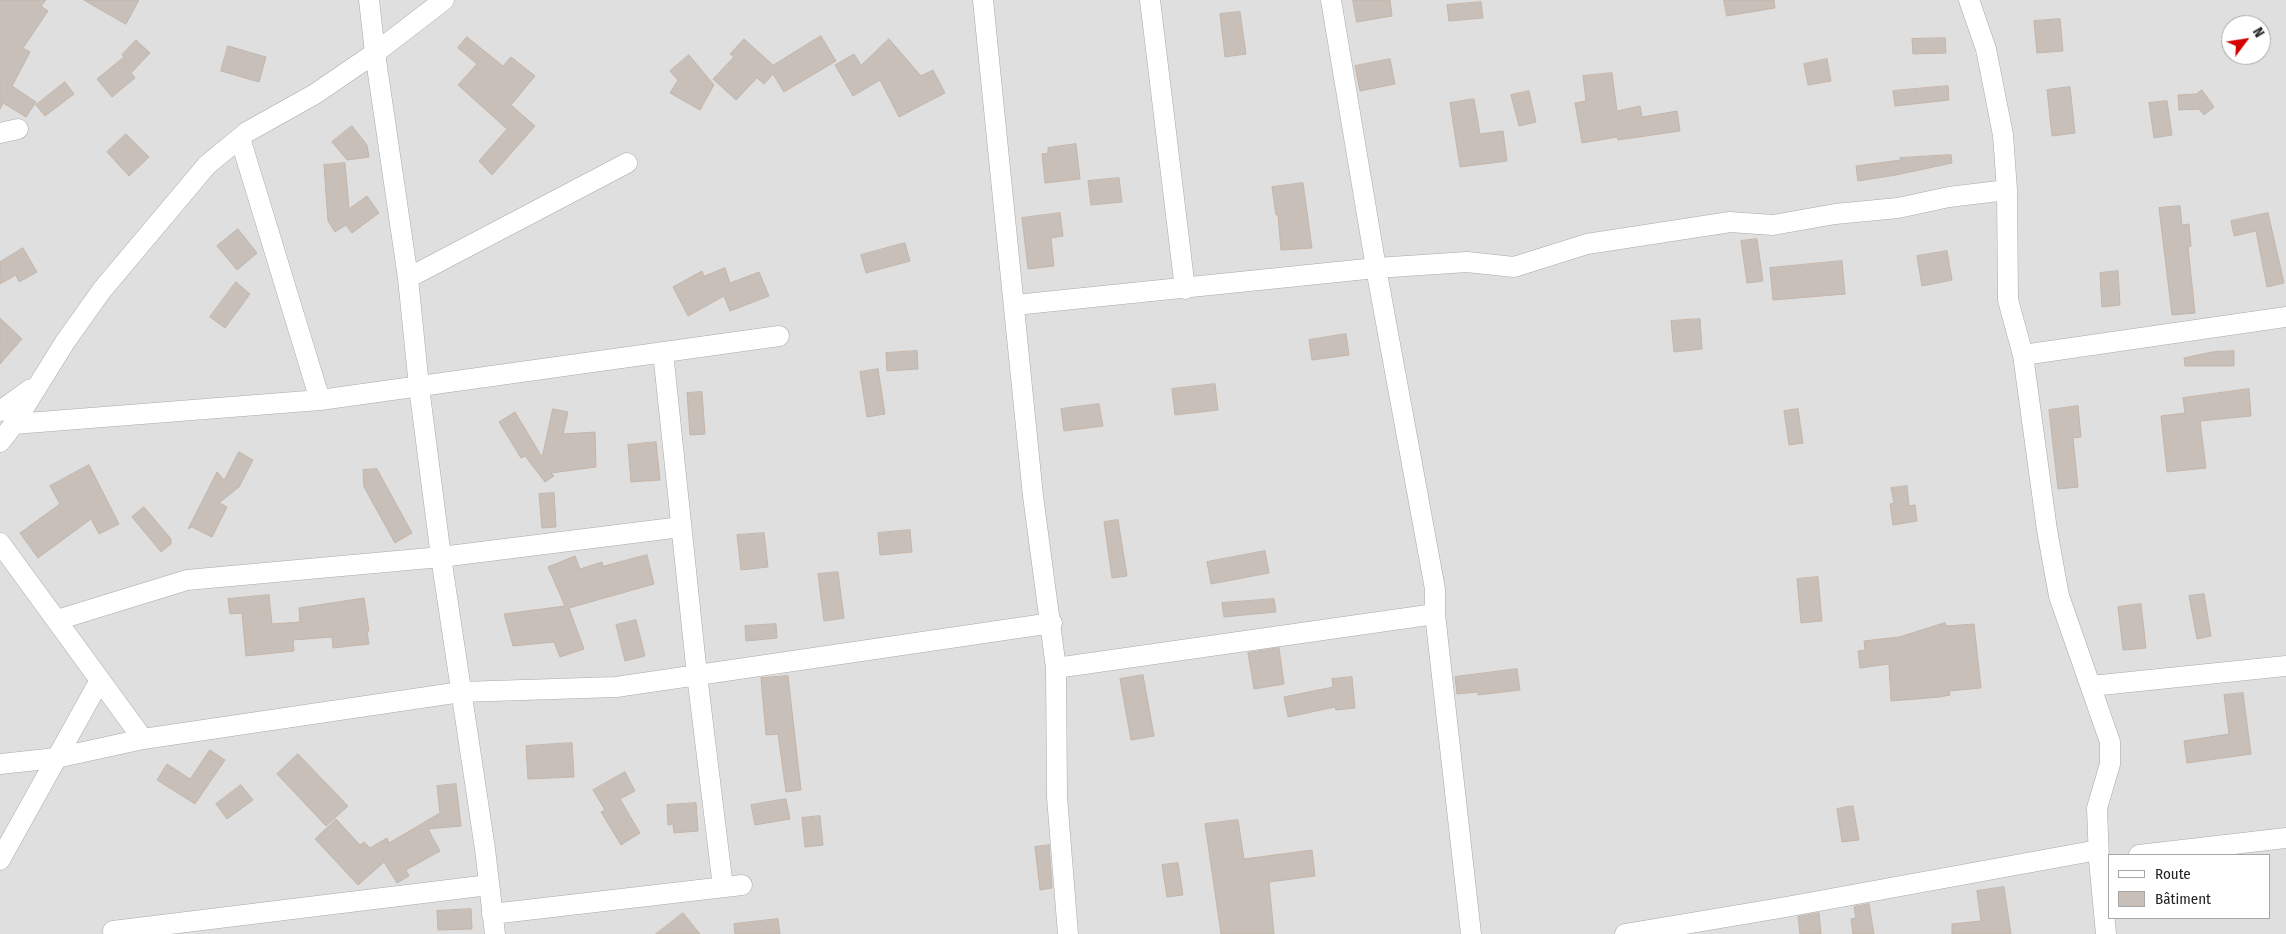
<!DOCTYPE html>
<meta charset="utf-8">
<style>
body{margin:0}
#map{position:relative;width:2286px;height:934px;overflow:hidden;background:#f2efe9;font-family:"Fira Sans Condensed",sans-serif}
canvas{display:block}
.legend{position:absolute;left:2108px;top:854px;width:162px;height:65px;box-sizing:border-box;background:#fff;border:1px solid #a7a7a7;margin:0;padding:6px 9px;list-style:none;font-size:15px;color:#222}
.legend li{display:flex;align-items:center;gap:10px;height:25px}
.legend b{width:25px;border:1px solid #a7a7a7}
.north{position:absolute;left:2221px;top:15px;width:50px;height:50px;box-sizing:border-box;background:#fff;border:1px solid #a7a7a7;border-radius:50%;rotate:59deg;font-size:14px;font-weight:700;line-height:20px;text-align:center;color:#222}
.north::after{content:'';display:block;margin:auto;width:18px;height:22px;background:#d40000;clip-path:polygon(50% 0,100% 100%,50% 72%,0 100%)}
</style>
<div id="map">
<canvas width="2286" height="934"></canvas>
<ul class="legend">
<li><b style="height:6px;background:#fff"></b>Route</li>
<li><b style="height:14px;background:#c7bfb8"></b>Bâtiment</li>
</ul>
<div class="north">N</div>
</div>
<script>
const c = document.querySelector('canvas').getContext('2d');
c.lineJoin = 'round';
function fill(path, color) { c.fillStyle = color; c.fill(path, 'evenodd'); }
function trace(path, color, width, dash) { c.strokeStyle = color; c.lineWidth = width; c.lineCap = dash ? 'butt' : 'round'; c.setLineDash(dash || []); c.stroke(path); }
const residential = new Path2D(`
 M 0,0 L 2286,0 L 2286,934 L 0,934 ZM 2231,25 L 2261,25 L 2261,55 L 2231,55 ZM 2110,855 L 2270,855 L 2270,918 L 2110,918 Z`);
const building = new Path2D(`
 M 0,0 L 46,0 L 41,6 L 48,11 L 23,48 L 30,52 L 12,86 L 36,102 L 26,117 L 3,103 L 0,109 Z
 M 84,0 L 139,0 L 126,24 Z
 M 1353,0 L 1390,0 L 1392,16 L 1357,22 Z
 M 1724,0 L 1774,0 L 1775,8 L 1727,16 Z
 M 1481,2 L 1483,18 L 1449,21 L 1447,5 Z
 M 1240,12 L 1246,54 L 1225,57 L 1220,14 Z
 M 2060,19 L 2063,51 L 2037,53 L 2034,21 Z
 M 821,36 L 836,61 L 784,92 L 773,74 L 764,84 L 757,78 L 736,100 L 713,79 L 734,57 L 730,54 L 744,39 L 773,65 Z
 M 467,37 L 503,66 L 511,57 L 535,76 L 511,105 L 535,126 L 492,175 L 479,161 L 507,129 L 458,85 L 477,64 L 458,48 Z
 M 1945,38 L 1946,53 L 1913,54 L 1912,39 Z
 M 889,39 L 921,76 L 933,70 L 945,93 L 899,117 L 880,80 L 853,96 L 835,65 L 854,54 L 861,65 Z
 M 136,40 L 150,53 L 131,73 L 135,78 L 112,97 L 97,79 L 124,57 L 122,55 Z
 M 228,46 L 266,57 L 259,82 L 221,71 Z
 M 689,55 L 714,85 L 700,110 L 670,93 L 678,80 L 670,71 Z
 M 1390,59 L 1395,84 L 1360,91 L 1355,66 Z
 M 1827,59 L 1831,81 L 1808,85 L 1804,64 Z
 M 1612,73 L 1617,111 L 1640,106 L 1642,117 L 1677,111 L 1680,131 L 1618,140 L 1617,137 L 1582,143 L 1575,103 L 1586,101 L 1583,76 Z
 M 65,82 L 74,94 L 45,116 L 36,105 Z
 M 1948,86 L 1949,100 L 1895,106 L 1893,91 Z
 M 2070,87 L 2075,133 L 2052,136 L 2047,90 Z
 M 2202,90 L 2214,107 L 2204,115 L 2199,109 L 2179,110 L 2178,95 L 2196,94 Z
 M 1529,91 L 1536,122 L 1519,126 L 1511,95 Z
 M 1474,99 L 1480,134 L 1503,131 L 1507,161 L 1460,167 L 1450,103 Z
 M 2167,101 L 2172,135 L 2154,138 L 2149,103 Z
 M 352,126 L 367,145 L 369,157 L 347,160 L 332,142 Z
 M 126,134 L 149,157 L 129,176 L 107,152 Z
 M 1076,144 L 1080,179 L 1045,183 L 1042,154 L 1048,153 L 1048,148 Z
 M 1951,155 L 1952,163 L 1896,175 L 1858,181 L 1856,166 L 1901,160 L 1900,158 Z
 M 345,163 L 349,209 L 367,196 L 379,213 L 352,233 L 346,225 L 335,232 L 328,221 L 324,165 Z
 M 1119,178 L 1122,202 L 1091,205 L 1088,181 Z
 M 1303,183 L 1312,248 L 1281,250 L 1278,215 L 1276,215 L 1272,187 Z
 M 2180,206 L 2182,225 L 2189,224 L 2191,246 L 2188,247 L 2195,313 L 2172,315 L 2159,208 Z
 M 1060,213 L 1063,236 L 1051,238 L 1054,266 L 1028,269 L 1022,218 Z
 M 2268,213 L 2284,283 L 2267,287 L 2256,231 L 2234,236 L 2231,221 Z
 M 238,229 L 257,253 L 237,270 L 217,246 Z
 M 1757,239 L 1763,281 L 1747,283 L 1741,241 Z
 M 905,243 L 910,261 L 866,273 L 861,255 Z
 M 23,248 L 37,272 L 19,282 L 16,275 L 0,284 L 0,262 Z
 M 1947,251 L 1952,280 L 1922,286 L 1917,256 Z
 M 1842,261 L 1845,294 L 1773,300 L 1770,268 Z
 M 725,268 L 730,283 L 759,272 L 769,296 L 730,311 L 724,296 L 688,316 L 673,287 L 702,271 L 704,276 Z
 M 2118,271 L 2120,305 L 2102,307 L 2100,273 Z
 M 236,282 L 250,294 L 225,328 L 210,317 Z
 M 0,318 L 22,339 L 0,364 Z
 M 1700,319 L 1702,349 L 1674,352 L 1671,321 Z
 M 1346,334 L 1349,355 L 1312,360 L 1309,340 Z
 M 917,351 L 918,369 L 887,371 L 886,353 Z
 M 2234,351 L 2234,366 L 2185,366 L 2184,358 L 2212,352 Z
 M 878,369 L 885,414 L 867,417 L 860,372 Z
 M 1215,384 L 1218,410 L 1175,415 L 1172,389 Z
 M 2249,389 L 2251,416 L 2200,421 L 2206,468 L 2167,472 L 2161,416 L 2185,413 L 2183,398 Z
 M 702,392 L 705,434 L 690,435 L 687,393 Z
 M 1099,404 L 1103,426 L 1064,431 L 1061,409 Z
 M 2078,406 L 2081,437 L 2073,438 L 2078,487 L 2058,489 L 2049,410 Z
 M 553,409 L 568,412 L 563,434 L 595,432 L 596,467 L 551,473 L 554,476 L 545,482 L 525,456 L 521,458 L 499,422 L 515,412 L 542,457 Z
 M 1798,409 L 1803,443 L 1789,445 L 1784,411 Z
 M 656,442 L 660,480 L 631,482 L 628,445 Z
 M 239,452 L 253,460 L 239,487 L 219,503 L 227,507 L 212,537 L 192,527 L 188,529 L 217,472 L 224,480 Z
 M 89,465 L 119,524 L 99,534 L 91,519 L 38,558 L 20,533 L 60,504 L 50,486 Z
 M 377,469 L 412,533 L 395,543 L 364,487 L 363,470 Z
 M 1907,486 L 1909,506 L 1915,505 L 1917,521 L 1893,525 L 1890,504 L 1894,503 L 1891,488 Z
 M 554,493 L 556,527 L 542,528 L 539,494 Z
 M 144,507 L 171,539 L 171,544 L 161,552 L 132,517 Z
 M 1118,520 L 1127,576 L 1112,578 L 1104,522 Z
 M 910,530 L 912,552 L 880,555 L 878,533 Z
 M 764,533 L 768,567 L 741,570 L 737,535 Z
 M 1265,551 L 1269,573 L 1211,584 L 1207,562 Z
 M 647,555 L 654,584 L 569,608 L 584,649 L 560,657 L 554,642 L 513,646 L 504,614 L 565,606 L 548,567 L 575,556 L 580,569 L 602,562 L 603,566 Z
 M 838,572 L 844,618 L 824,621 L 818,574 Z
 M 1818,577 L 1822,621 L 1801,623 L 1797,579 Z
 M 2204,594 L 2211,636 L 2197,639 L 2189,596 Z
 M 269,595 L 272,624 L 300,622 L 299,608 L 364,598 L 369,631 L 367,632 L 369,644 L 333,648 L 332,637 L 293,640 L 294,651 L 246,656 L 242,613 L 230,614 L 228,599 Z
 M 1274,599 L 1276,612 L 1224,617 L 1222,603 Z
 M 2141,604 L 2146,648 L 2123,650 L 2118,607 Z
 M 636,620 L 645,656 L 625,661 L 616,625 Z
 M 1945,623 L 1946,626 L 1974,624 L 1981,688 L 1949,691 L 1950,695 L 1940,697 L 1891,701 L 1889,664 L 1860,668 L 1858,651 L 1865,650 L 1864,641 L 1899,637 Z
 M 776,624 L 777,638 L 746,641 L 745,626 Z
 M 1279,648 L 1284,684 L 1254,689 L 1248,653 Z
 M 1517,669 L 1520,690 L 1478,695 L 1478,692 L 1457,694 L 1455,677 Z
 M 1143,675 L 1154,736 L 1131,740 L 1120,679 Z
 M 788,676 L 801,790 L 786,792 L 778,734 L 766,735 L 761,678 Z
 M 1352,677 L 1355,708 L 1336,710 L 1335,707 L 1288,717 L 1284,697 L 1333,687 L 1332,679 Z
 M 2243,693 L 2251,754 L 2187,763 L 2184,741 L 2229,734 L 2224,695 Z
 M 572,743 L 574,777 L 528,779 L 526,746 Z
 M 210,750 L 225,760 L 195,804 L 157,780 L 167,764 L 190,779 Z
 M 298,754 L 348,806 L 326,826 L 277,774 Z
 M 625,772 L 635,791 L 620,799 L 640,833 L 621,845 L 601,812 L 605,810 L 593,790 Z
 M 456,784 L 461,826 L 428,829 L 440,851 L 406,870 L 409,876 L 397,883 L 384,862 L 358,885 L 315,839 L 336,819 L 360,845 L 364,842 L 370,848 L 387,838 L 389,843 L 440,813 L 437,786 Z
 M 241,785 L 253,800 L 227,819 L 216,804 Z
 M 786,799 L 790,819 L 755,825 L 751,805 Z
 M 696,803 L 698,831 L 674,833 L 673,824 L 668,825 L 667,805 Z
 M 1853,806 L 1859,840 L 1842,842 L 1837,809 Z
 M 820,816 L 823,845 L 805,847 L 802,818 Z
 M 1238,820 L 1244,859 L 1312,850 L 1315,876 L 1269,882 L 1274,934 L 1221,934 L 1205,824 Z
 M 1049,845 L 1052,888 L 1040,890 L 1035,847 Z
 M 1178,863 L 1183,895 L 1167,897 L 1162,865 Z
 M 2004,887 L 2011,934 L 1952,934 L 1952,924 L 1981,921 L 1977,891 Z
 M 1869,904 L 1874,934 L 1853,934 L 1851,919 L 1856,918 L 1854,907 Z
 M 471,909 L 472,929 L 438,930 L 437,911 Z
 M 683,913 L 700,934 L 656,934 Z
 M 1819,913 L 1821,934 L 1800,934 L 1798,917 Z
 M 778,919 L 780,934 L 735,934 L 734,924 Z`);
const minor = new Path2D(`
 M 369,0 L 375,53 L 408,278 L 419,387 L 441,557 L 485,849 L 495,934
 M 983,0 L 1033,496 L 1056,668 L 1057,797 L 1068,934
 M 1150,0 L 1185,289
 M 1331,0 L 1376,268 L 1435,589 L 1435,614 L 1471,934
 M 1969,0 L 1986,49 L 2003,135 L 2007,190 L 2008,300 L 2023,355 L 2047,530 L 2059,596 L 2110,742 L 2110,764 L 2097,808 L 2099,860 L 2106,934
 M 0,133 L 18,129
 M 240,138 L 320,400
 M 408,278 L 627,163
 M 1015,305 L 1376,268 L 1467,262 L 1514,267 L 1587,244 L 1730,222 L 1773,225 L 1835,214 L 1898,208 L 1949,197 L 2007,190
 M 663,352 L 697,675 L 723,887
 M 2023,355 L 2286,317
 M 0,411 L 31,389
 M 14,424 L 320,400 L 779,336
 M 0,442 L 14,424 L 65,342 L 102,290 L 207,165 L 247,132 L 315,94 L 375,53 L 444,0
 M 0,543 L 143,739
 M 57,620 L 187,580 L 441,557 L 681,527
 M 1056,668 L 1435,614
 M 2091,686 L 2286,666
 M 0,764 L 56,758 L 143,739 L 461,692 L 616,687 L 1052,623
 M 2139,855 L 2286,838
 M 0,860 L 100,680
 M 492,914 L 742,885
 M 113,931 L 489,885
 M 1625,934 L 1786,907 L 2098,850`);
fill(residential, '#e0dfdf');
fill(building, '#c7bfb8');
trace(building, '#c4b6ab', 1);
trace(minor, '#a9a9a9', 21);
trace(minor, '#fff', 20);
</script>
